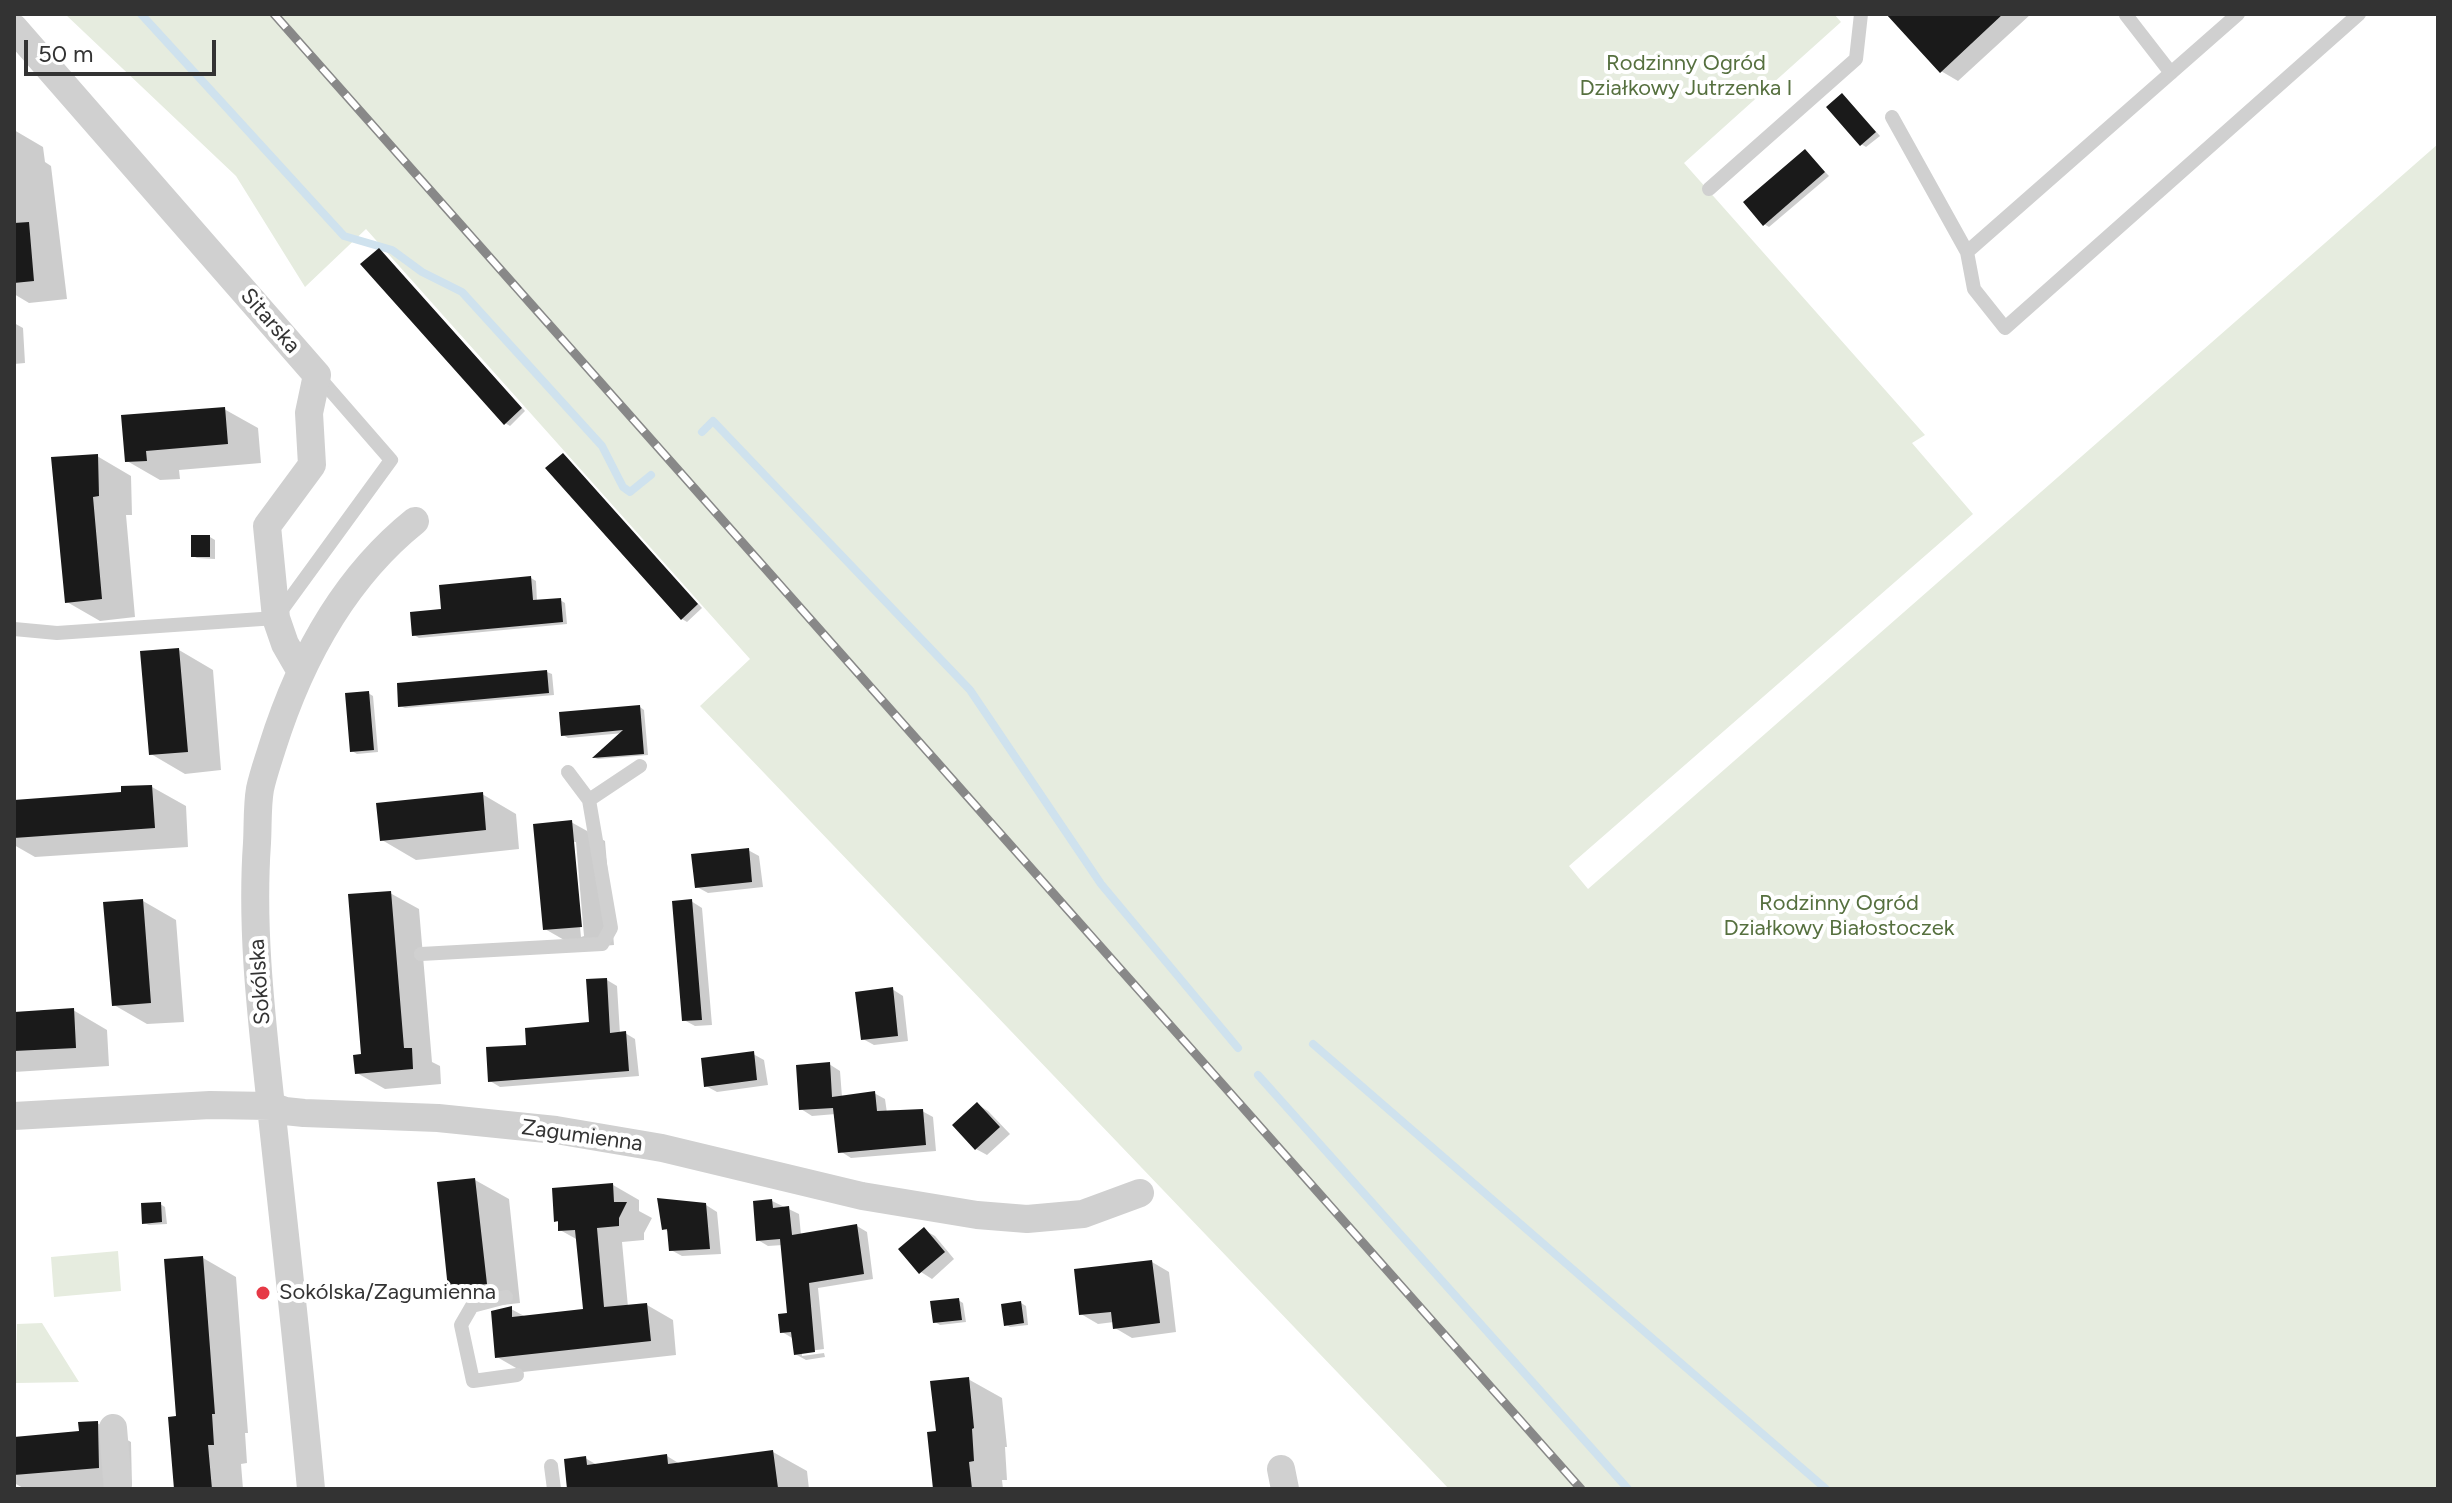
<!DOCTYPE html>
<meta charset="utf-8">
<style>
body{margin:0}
#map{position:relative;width:2452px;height:1503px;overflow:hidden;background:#fff;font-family:Figtree,sans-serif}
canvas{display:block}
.frame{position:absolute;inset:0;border:16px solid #333;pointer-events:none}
.scale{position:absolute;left:24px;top:40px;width:192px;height:36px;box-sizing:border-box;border:4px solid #333;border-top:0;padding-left:10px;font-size:24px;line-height:28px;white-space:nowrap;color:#333;-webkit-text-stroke:6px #fff;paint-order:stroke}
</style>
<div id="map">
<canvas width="2452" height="1503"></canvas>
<div class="frame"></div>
<div class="scale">50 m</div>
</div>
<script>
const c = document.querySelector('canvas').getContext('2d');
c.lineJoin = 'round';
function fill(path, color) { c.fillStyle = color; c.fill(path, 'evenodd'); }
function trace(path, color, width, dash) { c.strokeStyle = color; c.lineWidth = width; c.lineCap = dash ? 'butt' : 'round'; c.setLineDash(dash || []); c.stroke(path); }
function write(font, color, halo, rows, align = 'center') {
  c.font = font + ' Figtree,sans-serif'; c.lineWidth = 8; c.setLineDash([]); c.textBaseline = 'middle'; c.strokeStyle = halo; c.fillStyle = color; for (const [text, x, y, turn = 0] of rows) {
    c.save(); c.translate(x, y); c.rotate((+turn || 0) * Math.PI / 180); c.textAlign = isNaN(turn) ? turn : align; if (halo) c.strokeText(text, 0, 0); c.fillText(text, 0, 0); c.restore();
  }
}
const green = new Path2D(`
 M 65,14 L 1834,14 L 1841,22 L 1684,163 L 1925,435 L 1912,443 L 1973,514 L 1569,866 L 1588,889 L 2438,144 L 2438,1489 L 1449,1489 L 700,706 L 750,659 L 366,229 L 305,287 L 236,176 Z
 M 118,1251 L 121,1291 L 54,1297 L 51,1257 Z
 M 42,1323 L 79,1382 L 16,1383 L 17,1324 Z`);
const shadow = new Path2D(`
 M 1891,14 L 2031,14 L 1958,81 L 1941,71 Z
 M 1843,95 L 1880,136 L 1866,147 L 1861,144 Z
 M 14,130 L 43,147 L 45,162 L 51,166 L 67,299 L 29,303 L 14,294 Z
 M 1805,151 L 1829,176 L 1769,227 L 1764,224 Z
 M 380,251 L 525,411 L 510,426 L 505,423 Z
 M 14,323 L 23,328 L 25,363 L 14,364 Z
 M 224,409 L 258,428 L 261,463 L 179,470 L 180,479 L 160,480 L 127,461 Z
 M 563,455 L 702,608 L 687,622 L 682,619 Z
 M 97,456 L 131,476 L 132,515 L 126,515 L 135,617 L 100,621 L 67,602 Z
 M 210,537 L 215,540 L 215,559 L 197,558 L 193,556 Z
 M 531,578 L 536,581 L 537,602 L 560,600 L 565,603 L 567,624 L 419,638 L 414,635 L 443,611 Z
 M 179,650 L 213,670 L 221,770 L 185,774 L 151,754 Z
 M 547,672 L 552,674 L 554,695 L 405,708 L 400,706 Z
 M 368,693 L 373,696 L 378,752 L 357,754 L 352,751 Z
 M 640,707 L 644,710 L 648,755 L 598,759 L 595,758 L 624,733 L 568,738 L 563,735 Z
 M 152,787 L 186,806 L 188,847 L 35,857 L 14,845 L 14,802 L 123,794 Z
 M 482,794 L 516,814 L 519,849 L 416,860 L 382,840 Z
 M 571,822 L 605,841 L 614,945 L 578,948 L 545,929 ZM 572,842 L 576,842 L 584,936 L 581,937 Z
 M 748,850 L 759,856 L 763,887 L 708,893 L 697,887 Z
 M 390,893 L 419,909 L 432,1062 L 440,1066 L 441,1084 L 385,1089 L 357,1073 L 363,1056 Z
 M 143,901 L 176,920 L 184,1022 L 147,1024 L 114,1005 Z
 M 691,901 L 702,908 L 712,1025 L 695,1026 L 684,1020 Z
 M 607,980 L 617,986 L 620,1034 L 625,1033 L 635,1039 L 639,1076 L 500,1087 L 490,1081 L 528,1047 L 592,1024 Z
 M 892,989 L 903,996 L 908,1041 L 874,1045 L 863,1039 Z
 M 73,1010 L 107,1030 L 109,1066 L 14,1072 L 14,1014 Z
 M 753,1054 L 764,1060 L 768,1085 L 717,1092 L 706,1086 Z
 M 829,1064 L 840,1071 L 842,1097 L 874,1093 L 885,1099 L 887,1113 L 922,1111 L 933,1117 L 936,1151 L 851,1158 L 840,1151 L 836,1114 L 812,1116 L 801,1109 Z
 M 977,1104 L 988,1111 L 1010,1134 L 987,1155 L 976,1149 Z
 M 475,1180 L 509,1199 L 520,1303 L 484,1307 L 450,1287 Z
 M 613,1185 L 639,1200 L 639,1211 L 652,1218 L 644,1233 L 644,1240 L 622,1242 L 628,1307 L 647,1305 L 673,1320 L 676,1355 L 523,1372 L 497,1357 L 511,1309 L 526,1317 L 585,1311 L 578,1240 L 560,1230 L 560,1223 L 556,1221 Z
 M 772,1201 L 799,1214 L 801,1235 L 857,1226 L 867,1232 L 873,1279 L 818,1288 L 824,1349 L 802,1352 L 802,1356 L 824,1353 L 825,1357 L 806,1360 L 795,1354 L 794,1339 L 782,1332 L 790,1315 L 783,1245 L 768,1246 L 758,1240 Z
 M 160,1204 L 165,1207 L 167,1224 L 149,1225 L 144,1223 Z
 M 706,1205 L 717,1212 L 721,1254 L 682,1256 L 671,1250 L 669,1232 L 663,1228 Z
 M 924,1230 L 935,1236 L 954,1259 L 932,1279 L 921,1272 Z
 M 203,1258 L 236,1277 L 248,1433 L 245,1433 L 247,1463 L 241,1464 L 243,1489 L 176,1489 L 178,1418 Z
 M 1152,1262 L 1169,1272 L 1176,1332 L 1132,1338 L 1115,1328 L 1114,1322 L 1098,1324 L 1081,1314 Z
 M 958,1300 L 963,1303 L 966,1322 L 940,1325 L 935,1322 Z
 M 1021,1303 L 1026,1306 L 1028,1325 L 1010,1327 L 1005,1324 Z
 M 968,1379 L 1002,1398 L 1007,1447 L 1005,1447 L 1007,1480 L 1002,1480 L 1003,1489 L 935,1489 L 938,1433 Z
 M 97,1423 L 131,1442 L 132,1486 L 99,1489 L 25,1489 L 14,1483 L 14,1439 L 81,1433 Z
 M 773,1452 L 807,1471 L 809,1489 L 569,1489 L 566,1460 L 585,1458 L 599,1466 L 667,1456 L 680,1464 Z`);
const stream = new Path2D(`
 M 141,14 L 344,236 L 392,250 L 422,272 L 462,292 L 602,446 L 623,487 L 630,492 L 651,475
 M 702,432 L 713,421 L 970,690 L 1101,884 L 1238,1048
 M 1313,1044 L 1826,1489
 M 1258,1075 L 1628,1489`);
const building = new Path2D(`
 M 1886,14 L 2003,14 L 1940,73 Z
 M 1842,93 L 1876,132 L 1860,146 L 1826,107 Z
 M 1805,149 L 1825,172 L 1763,226 L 1743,202 Z
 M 29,222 L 34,281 L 14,283 L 14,223 Z
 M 379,248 L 522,408 L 504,425 L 360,264 Z
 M 225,407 L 228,444 L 146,451 L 147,461 L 125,462 L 121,415 Z
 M 563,453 L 698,604 L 681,620 L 545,468 Z
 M 98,454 L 99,496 L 93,497 L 102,599 L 65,603 L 51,457 Z
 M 191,535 L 210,535 L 210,557 L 191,557 Z
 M 531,576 L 533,600 L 561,598 L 563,622 L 412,636 L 410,612 L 441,609 L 439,585 Z
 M 179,648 L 188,752 L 149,755 L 140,651 Z
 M 547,670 L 549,693 L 398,707 L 397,683 Z
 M 369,691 L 374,750 L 350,752 L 345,693 Z
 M 640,705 L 644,754 L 592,758 L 623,730 L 561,736 L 559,712 Z
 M 152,785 L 155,828 L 14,838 L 14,800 L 121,792 L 121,786 Z
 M 483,792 L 486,830 L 380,841 L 376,803 Z
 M 572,820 L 582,927 L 543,930 L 533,824 Z
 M 749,848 L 752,882 L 695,888 L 691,854 Z
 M 391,891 L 404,1048 L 412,1048 L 413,1069 L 355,1074 L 353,1055 L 361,1054 L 348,894 Z
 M 143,899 L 151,1003 L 112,1006 L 103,902 Z
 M 692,899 L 702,1020 L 682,1021 L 672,901 Z
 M 607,978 L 610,1033 L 626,1031 L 629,1071 L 488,1082 L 486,1047 L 526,1045 L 525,1028 L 589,1022 L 586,979 Z
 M 893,987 L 898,1036 L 861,1040 L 855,992 Z
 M 74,1008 L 76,1048 L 14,1051 L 14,1012 Z
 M 754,1051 L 757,1080 L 704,1087 L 701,1058 Z
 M 830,1062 L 832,1097 L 875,1091 L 877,1111 L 923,1109 L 926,1145 L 838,1153 L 833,1108 L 799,1110 L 796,1065 Z
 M 977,1102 L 1000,1127 L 975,1150 L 952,1125 Z
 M 475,1178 L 487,1284 L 448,1289 L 437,1182 Z
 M 613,1183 L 614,1202 L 627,1202 L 619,1218 L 619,1226 L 597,1228 L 604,1307 L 647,1303 L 651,1341 L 495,1358 L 491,1311 L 512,1306 L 512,1317 L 583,1309 L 575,1230 L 558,1231 L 558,1221 L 554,1222 L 552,1188 Z
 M 657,1198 L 706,1203 L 710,1249 L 669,1251 L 667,1229 L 662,1230 Z
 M 772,1199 L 773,1208 L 789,1206 L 792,1235 L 857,1224 L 864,1274 L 809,1283 L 815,1352 L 794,1355 L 791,1332 L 780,1333 L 778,1314 L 787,1313 L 780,1239 L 756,1241 L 753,1201 Z
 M 161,1202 L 162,1222 L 142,1224 L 141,1203 Z
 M 924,1227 L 945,1252 L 919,1274 L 898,1249 Z
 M 203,1256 L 215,1414 L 212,1414 L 214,1445 L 208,1445 L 212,1489 L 174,1489 L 168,1417 L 176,1416 L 164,1259 Z
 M 1152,1260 L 1160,1323 L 1113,1329 L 1111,1312 L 1079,1315 L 1074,1269 Z
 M 959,1298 L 962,1320 L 933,1323 L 930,1301 Z
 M 1021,1301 L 1024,1323 L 1004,1326 L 1001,1304 Z
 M 969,1377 L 974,1428 L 972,1429 L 974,1461 L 969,1462 L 972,1489 L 933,1489 L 927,1432 L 936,1431 L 930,1381 Z
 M 98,1421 L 99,1468 L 14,1475 L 14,1437 L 79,1431 L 78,1422 Z
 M 773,1450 L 778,1488 L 567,1489 L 564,1459 L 586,1456 L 587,1465 L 667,1454 L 668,1464 Z`);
const service = new Path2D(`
 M 2238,14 L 1967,252 L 1974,289 L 2005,328 L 2359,14
 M 2126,15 L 2171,73
 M 1892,117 L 1967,252
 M 1709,189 L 1856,59 L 1861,14
 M 14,629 L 57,633 L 276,618 L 391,460 L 317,375
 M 568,772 L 589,800
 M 421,954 L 602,944 L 611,928 L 589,800 L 640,766
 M 506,1297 L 472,1306 L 461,1325 L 473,1381 L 517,1375
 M 551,1466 L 554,1489`);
const minor = new Path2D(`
 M 14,28 L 317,375 L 309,413 L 312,465 L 267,526 L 276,618 L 285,644 L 300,670
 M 14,1116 L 210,1105 L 271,1106 L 285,1111 L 304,1113 L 438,1118 L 556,1130 L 662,1148 L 862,1196 L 977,1215 L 1027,1219 L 1083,1214 L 1140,1193
 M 113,1428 L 118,1489
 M 1281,1469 L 1285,1489
 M 311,1489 C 299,1358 284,1228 270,1097 C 261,1013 251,928 257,843 C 258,826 257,806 260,789 C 263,775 268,761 272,748 C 299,662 344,578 415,521`);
const rail = new Path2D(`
 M 274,14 L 1581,1489`);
const markers = [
 [263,1293,8,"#e63946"]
];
const parkNames = [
 ["Rodzinny Ogród",1686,64],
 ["Działkowy Jutrzenka I",1686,89],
 ["Rodzinny Ogród",1839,904],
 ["Działkowy Białostoczek",1839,929]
];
const streetNames = [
 ["Sitarska",270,321,49],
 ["Sokólska",260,982,-94],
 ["Zagumienna",582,1136,8]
];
const poiNames = [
 ["Sokólska/Zagumienna",279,1293]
];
fill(green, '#e6ecdf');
fill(shadow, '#0003');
trace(stream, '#cfe2ee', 8);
fill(building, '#1a1a1a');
trace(service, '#d0d0d0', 14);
trace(minor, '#d0d0d0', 28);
trace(rail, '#888', 9);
trace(rail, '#fff', 6, [18]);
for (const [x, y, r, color] of markers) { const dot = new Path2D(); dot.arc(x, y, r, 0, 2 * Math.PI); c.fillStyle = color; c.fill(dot); trace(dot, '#fff', 3); }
write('22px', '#56703f', '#fff', parkNames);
write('22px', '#333', '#fff', streetNames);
write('22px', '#333', '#fff', poiNames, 'left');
</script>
